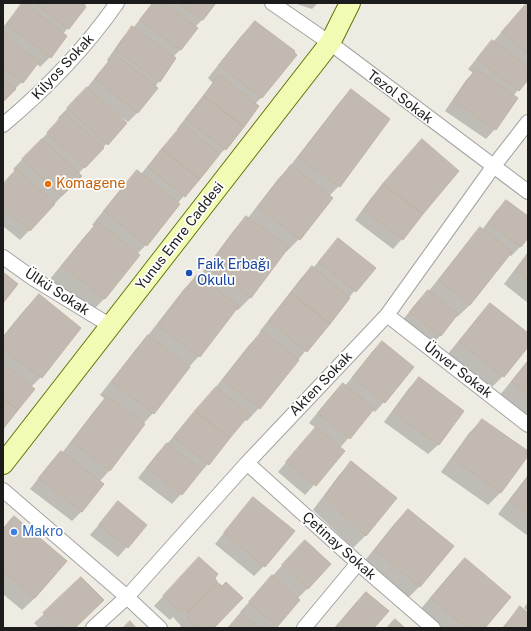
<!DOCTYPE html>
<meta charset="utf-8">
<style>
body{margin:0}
#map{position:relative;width:531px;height:631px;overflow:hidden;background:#eeebe2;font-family:"Public Sans",sans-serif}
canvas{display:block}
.frame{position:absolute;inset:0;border:4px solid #1c1c1c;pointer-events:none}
</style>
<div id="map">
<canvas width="531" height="631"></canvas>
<div class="frame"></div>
</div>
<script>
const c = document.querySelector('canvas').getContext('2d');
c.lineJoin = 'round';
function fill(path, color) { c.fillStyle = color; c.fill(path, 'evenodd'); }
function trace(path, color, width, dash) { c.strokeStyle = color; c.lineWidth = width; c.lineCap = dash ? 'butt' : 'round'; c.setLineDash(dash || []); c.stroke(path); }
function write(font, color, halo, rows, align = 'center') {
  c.font = font + ' "Public Sans",sans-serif'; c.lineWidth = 3.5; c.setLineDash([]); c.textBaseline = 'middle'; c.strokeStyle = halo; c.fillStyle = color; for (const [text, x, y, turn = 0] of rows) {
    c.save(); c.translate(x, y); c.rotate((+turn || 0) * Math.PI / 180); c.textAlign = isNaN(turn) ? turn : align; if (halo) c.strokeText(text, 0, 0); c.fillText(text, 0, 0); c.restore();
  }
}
const shadow = new Path2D(`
 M 23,3 L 87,3 L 63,34 L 50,57 L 40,67 L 37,64 L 22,82 L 3,100 L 3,27 Z
 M 153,3 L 215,3 L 202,20 L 195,27 L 181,49 L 173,57 L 175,58 L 137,113 L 128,122 L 121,117 L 120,118 L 126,123 L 78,174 L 81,176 L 20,240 L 3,226 L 3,185 L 16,172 L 13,169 L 60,120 L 58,118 L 86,89 L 108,62 L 107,60 L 123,37 L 133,28 Z
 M 294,3 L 318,3 L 312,9 Z
 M 527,3 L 528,3 L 528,78 L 513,96 L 495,129 L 486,139 L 445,111 L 466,80 L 473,73 L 468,69 L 483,51 L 492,41 L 493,42 Z
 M 255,23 L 262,97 L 255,104 L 225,149 L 215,159 L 177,204 L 146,245 L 137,254 L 139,256 L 104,299 L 91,312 L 50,279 L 85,236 L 94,226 L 92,225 L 125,184 L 137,172 L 141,174 L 178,130 L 177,129 L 213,83 L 208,78 L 242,35 Z
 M 351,90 L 339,186 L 329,196 L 331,198 L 299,239 L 286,252 L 285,251 L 250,298 L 238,310 L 235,309 L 199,356 L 189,367 L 153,413 L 143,424 L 144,425 L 109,471 L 99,482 L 82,511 L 72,521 L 30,489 L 51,462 L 61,452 L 62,453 L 95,410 L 105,399 L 100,395 L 136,349 L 146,338 L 184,289 L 197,276 L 199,277 L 234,230 L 246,217 L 248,218 L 278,179 L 287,170 L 339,103 Z
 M 410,153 L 402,239 L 393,249 L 355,220 L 371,198 Z
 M 506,201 L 528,217 L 528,236 L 521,246 L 511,256 L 509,255 L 470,305 L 457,317 L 456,316 L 440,336 L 430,346 L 401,322 L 418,301 L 428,292 L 468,242 L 480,229 L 482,230 L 496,211 Z
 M 338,239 L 374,268 L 346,301 L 259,408 L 247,421 L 244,419 L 208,464 L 172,504 L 138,478 L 157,454 L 167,444 L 212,392 L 249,345 L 261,333 L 260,331 L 302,277 L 312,267 L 313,268 Z
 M 528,252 L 528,303 L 504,284 Z
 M 39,296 L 41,377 L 31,387 L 3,428 L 3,336 L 26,308 Z
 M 490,304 L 528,334 L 528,345 L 503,376 L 490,389 L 447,355 L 478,317 Z
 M 382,343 L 384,402 L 375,412 L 372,410 L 340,448 L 344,451 L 305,495 L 278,472 L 306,438 L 316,428 L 309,423 L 333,394 L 343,384 L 345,386 L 372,352 Z
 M 528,360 L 528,417 L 500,395 Z
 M 419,379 L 463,411 L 438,445 L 428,454 L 384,422 L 409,388 Z
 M 482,420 L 528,453 L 500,493 L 488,505 L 441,472 L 469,433 Z
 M 352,462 L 366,535 L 353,548 L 313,510 L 339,475 Z
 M 528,475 L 528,536 L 498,514 Z
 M 253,498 L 264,566 L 254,576 L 215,544 L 244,508 Z
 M 118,503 L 146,525 L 118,557 L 90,535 Z
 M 408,510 L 420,586 L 407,599 L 363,563 L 395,523 Z
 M 14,517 L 66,561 L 35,598 L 22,610 L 3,594 L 3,528 Z
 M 295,551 L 308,588 L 297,599 L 299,600 L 274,628 L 228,628 L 242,614 L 240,612 Z
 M 199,558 L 214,577 L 213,628 L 179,628 L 181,626 L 173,617 L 170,620 L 154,606 Z
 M 465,559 L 484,628 L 439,628 L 419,611 L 452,572 Z
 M 366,593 L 373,628 L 335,628 L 356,603 Z
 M 528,602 L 528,611 L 524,608 Z
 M 520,607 L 528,614 L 528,628 L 502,628 Z
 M 44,614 L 74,628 L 39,628 L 34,623 Z`);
const building = new Path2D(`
 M 22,3 L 24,3 L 67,36 L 51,58 L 7,24 Z
 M 36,3 L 80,3 L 86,7 L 69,29 Z
 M 153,3 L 164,3 L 198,28 L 181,50 L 140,20 Z
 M 179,3 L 216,3 L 203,20 Z
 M 527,3 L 528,3 L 528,54 L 502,32 Z
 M 255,21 L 295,51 L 294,52 L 297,55 L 262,98 L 219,65 Z
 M 132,26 L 176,58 L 160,82 L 116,50 Z
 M 3,34 L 39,62 L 23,83 L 3,68 Z
 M 492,40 L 528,67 L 528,80 L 519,91 L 477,59 Z
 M 115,54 L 158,88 L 138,113 L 95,79 Z
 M 476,69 L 518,98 L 496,130 L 454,101 Z
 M 219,75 L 259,106 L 244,127 L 204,96 Z
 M 3,79 L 16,89 L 3,102 Z
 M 87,87 L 127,123 L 108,145 L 67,108 Z
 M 351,89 L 390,119 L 340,187 L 299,157 Z
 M 204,96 L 244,127 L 226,150 L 186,119 Z
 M 65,113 L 104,148 L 85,168 L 47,133 Z
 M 183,124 L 220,154 L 200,179 L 162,149 Z
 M 42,139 L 82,176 L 62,196 L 22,159 Z
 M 422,139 L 459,171 L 423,214 L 383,184 Z
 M 162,149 L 200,179 L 185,197 L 148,167 Z
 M 291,165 L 333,198 L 300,240 L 258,207 Z
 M 17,169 L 55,204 L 30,231 L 3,208 L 3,184 Z
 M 137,170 L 180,204 L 147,246 L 104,211 Z
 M 383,184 L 423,214 L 403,240 L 364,210 Z
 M 506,200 L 528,216 L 528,238 L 521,247 L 489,223 Z
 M 246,216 L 289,247 L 251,298 L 208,267 Z
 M 98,222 L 140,255 L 105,299 L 62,266 Z
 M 480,227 L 512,252 L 470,305 L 439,280 Z
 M 338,238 L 376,268 L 356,292 L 319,262 Z
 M 528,255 L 528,280 L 516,271 Z
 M 312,266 L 350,298 L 330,324 L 291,293 Z
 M 3,272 L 18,284 L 3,303 Z
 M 197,275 L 239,306 L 200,357 L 158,325 Z
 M 428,290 L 458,314 L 441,336 L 410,312 Z
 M 291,293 L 330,324 L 307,352 L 269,321 Z
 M 39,294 L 81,328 L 42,378 L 3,349 L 3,338 Z
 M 490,303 L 528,333 L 528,347 L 504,377 L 459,342 Z
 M 262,331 L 299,360 L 260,409 L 223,380 Z
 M 148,335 L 190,367 L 154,414 L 112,382 Z
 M 382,341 L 414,367 L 385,403 L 353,377 Z
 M 528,362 L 528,394 L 512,382 Z
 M 3,363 L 35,389 L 18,410 L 3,398 Z
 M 419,377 L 464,411 L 439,445 L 393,412 Z
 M 343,383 L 374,409 L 350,439 L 318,413 Z
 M 216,387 L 250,414 L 230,438 L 195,411 Z
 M 107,396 L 145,424 L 110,471 L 72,442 Z
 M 3,398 L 18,410 L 3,429 Z
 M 195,411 L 230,438 L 209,465 L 174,437 Z
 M 482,419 L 528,451 L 528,456 L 501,493 L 453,459 Z
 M 316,427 L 345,451 L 316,486 L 286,462 Z
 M 167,443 L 202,470 L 182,495 L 147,468 Z
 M 61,451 L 104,484 L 82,512 L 39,478 Z
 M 351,461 L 397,498 L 366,536 L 325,497 Z
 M 528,477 L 528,514 L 510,501 Z
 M 253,497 L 295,531 L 265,567 L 224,533 Z
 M 118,501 L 147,525 L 128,548 L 99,525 Z
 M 408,509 L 454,546 L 420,587 L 375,550 Z
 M 14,516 L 67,561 L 35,598 L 3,571 L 3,529 Z
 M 305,540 L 331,564 L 308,589 L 282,565 Z
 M 199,557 L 218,574 L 215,578 L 217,582 L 188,612 L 183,608 L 180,611 L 163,596 Z
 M 465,558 L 511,597 L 485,628 L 467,628 L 431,598 Z
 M 272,575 L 300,600 L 277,627 L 249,602 Z
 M 81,577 L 104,600 L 75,628 L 58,628 L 43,613 Z
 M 217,582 L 222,586 L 226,582 L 243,598 L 214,628 L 198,628 L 187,618 L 190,615 L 188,612 Z
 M 366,592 L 389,611 L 374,628 L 335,628 Z
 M 520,606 L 528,613 L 528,628 L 504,628 Z
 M 241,613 L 259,628 L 228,628 Z
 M 395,619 L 405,628 L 387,628 Z
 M 130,621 L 136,628 L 123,628 Z`);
const street = new Path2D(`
 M 272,3 L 330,43 L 528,192
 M 3,125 C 46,89 85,49 117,3
 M 3,257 L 34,279 L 111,326
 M 387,315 L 528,425
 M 247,463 L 358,563 L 433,628
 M 3,490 L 127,597 L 160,628
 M 93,628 L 127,597 L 247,463 L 387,315 L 493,167 L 528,122
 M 304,628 L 358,563`);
const secondary = new Path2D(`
 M 3,464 L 330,43 L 350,3`);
const markers = [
 [48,184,4,"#e8710a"],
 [189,273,4,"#1a4fb4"],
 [14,532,4,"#3f7fe0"]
];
const streetNames = [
 ["Kilyos Sokak",63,67,-47],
 ["Tezol Sokak",400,97,37],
 ["Yunus Emre Caddesi",180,236,-52],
 ["Ülkü Sokak",57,292,33],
 ["Ünver Sokak",458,370,38],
 ["Akten Sokak",321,384,-46],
 ["Çetinay Sokak",339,546,42]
];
const foodNames = [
 ["Komagene",56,184]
];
const transitNames = [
 ["Faik Erbağı",197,265],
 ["Okulu",197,281]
];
const shopNames = [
 ["Makro",22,532]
];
fill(shadow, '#0003');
fill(building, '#c2bab1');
trace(building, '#c0b2a4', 1);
trace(street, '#a3a3a3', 16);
trace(secondary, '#5f7403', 22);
trace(street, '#fff', 14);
trace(secondary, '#f2fab3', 20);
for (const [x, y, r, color] of markers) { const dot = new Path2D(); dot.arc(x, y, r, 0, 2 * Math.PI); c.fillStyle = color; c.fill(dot); trace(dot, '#fff', 1.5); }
write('14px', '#1c1c1c', '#fff', streetNames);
write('14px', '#c56008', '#fff', foodNames, 'left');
write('14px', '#164399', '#fff', transitNames, 'left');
write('14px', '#366cbe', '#fff', shopNames, 'left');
</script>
